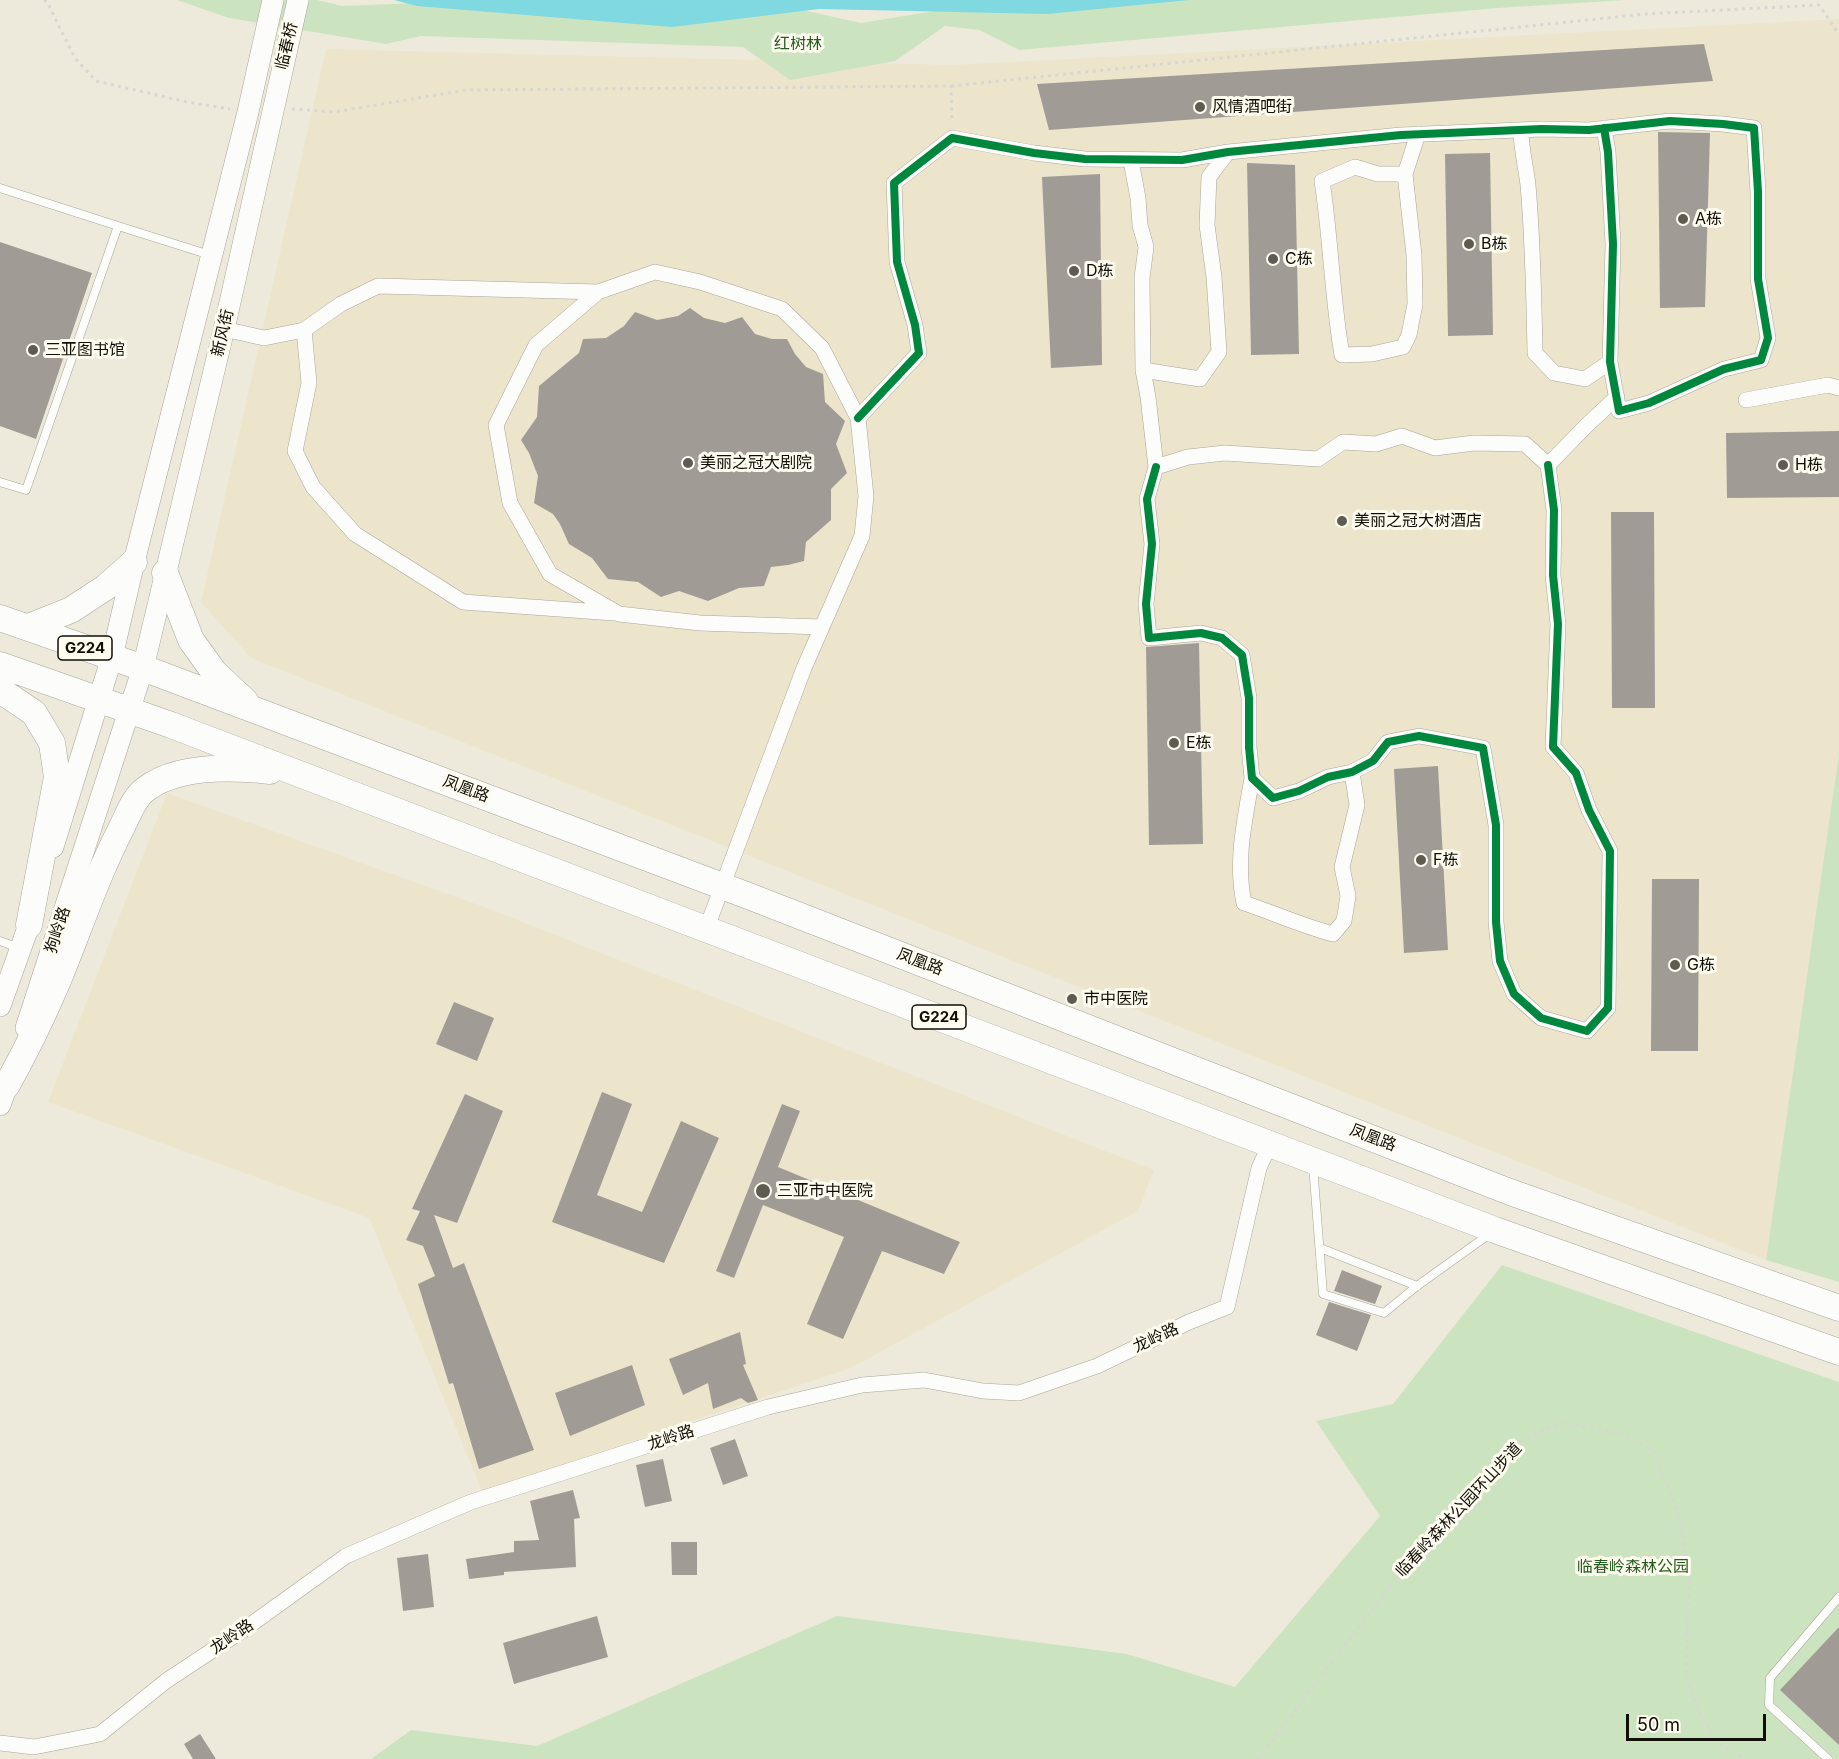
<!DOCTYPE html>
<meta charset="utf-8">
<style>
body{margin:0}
#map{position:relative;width:1839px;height:1759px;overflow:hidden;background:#eeeadb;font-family:Inter,sans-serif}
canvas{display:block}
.scale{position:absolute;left:1626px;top:1714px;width:140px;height:27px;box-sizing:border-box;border:3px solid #110e05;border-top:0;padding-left:8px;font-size:18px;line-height:21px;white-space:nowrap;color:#110e05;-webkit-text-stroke:4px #fefbf0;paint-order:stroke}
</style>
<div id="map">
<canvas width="1839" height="1759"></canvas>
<div class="scale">50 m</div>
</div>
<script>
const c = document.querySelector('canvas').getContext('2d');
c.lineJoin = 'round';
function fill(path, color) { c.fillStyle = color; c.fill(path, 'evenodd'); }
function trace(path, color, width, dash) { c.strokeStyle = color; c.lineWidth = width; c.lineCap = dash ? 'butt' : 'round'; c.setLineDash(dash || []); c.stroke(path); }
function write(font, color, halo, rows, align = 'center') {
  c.font = font + ' Inter,"Noto Sans SC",sans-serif'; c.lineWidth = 6; c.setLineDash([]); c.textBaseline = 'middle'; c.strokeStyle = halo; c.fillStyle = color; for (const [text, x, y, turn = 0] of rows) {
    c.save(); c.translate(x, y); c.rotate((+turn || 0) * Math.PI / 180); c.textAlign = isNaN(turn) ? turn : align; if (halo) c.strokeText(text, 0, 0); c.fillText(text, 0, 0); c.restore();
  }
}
const built = new Path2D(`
 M 1839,19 L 1839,753 L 1766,1260 L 251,658 L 201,602 L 326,49 L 952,65 Z
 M 167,793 L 487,908 L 1154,1170 L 1138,1211 L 851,1368 L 482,1491 L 369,1218 L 48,1102 Z`);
const green = new Path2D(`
 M 177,0 L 317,0 L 342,6 L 469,1 L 775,4 L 861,23 L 996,1 L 1023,0 L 1626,0 L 1498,8 L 1019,50 L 979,30 L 945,26 L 895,61 L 790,80 L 743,47 L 421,36 L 386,44 L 229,18 Z
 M 1839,753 L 1839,1282 L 1766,1260 Z
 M 1502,1265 L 1839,1382 L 1839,1759 L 371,1759 L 411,1730 L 537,1746 L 837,1616 L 1127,1654 L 1235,1687 L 1380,1516 L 1316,1421 L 1393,1404 Z`);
const water = new Path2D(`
 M 394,0 L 1189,0 L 1047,14 L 819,9 L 672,27 L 417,6 Z`);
const building = new Path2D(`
 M 1704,44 L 1713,81 L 1049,130 L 1037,84 Z
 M 1658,132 L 1710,133 L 1705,307 L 1660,308 Z
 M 1490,153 L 1493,335 L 1448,336 L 1445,154 Z
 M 1247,163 L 1295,165 L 1299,354 L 1251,355 Z
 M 1100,174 L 1102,365 L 1051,368 L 1042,177 Z
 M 0,242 L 92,273 L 36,439 L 0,426 Z
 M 690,308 L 704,318 L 725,323 L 742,317 L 755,334 L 772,339 L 787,339 L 795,354 L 806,367 L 823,374 L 825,402 L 845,421 L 836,444 L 847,473 L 831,489 L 831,520 L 806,542 L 804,561 L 788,565 L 771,567 L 764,586 L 739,588 L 708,601 L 679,591 L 661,597 L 638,582 L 608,579 L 592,558 L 569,544 L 560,524 L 553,514 L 534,503 L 538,476 L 529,453 L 521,440 L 537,417 L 539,386 L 579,353 L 583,339 L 606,338 L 624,326 L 635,312 L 657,320 L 678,316 Z
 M 1839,431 L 1839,497 L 1727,498 L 1726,433 Z
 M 1611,512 L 1654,512 L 1655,708 L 1612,708 Z
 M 1199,643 L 1203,844 L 1149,845 L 1146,647 Z
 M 1438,766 L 1448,950 L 1404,953 L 1394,769 Z
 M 1652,879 L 1699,879 L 1698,1051 L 1651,1051 Z
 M 454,1002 L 494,1018 L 477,1061 L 436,1044 Z
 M 602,1092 L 632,1104 L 597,1195 L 642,1212 L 681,1121 L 719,1138 L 664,1263 L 552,1222 Z
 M 465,1094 L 503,1111 L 457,1223 L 434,1215 L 453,1268 L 464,1263 L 534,1450 L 479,1469 L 453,1383 L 449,1384 L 418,1284 L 435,1276 L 423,1246 L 406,1240 L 420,1211 L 412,1209 Z
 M 782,1104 L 800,1111 L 778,1167 L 960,1242 L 944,1274 L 882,1251 L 843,1339 L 807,1324 L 844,1237 L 763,1205 L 734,1278 L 716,1271 Z
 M 1342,1270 L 1382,1286 L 1375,1304 L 1334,1291 Z
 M 1329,1302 L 1371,1315 L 1357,1351 L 1316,1335 Z
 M 740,1332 L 746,1364 L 743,1365 L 758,1400 L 748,1403 L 741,1398 L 713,1409 L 708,1383 L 683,1395 L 669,1359 Z
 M 632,1365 L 645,1405 L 570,1436 L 555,1393 Z
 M 735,1439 L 748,1476 L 723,1485 L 710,1448 Z
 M 663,1459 L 672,1501 L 645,1507 L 636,1465 Z
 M 573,1490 L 580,1518 L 574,1519 L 576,1567 L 504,1572 L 504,1575 L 469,1579 L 466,1559 L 514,1552 L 514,1541 L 539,1540 L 530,1501 Z
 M 671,1542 L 697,1542 L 697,1575 L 672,1575 Z
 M 428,1554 L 434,1607 L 403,1611 L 397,1558 Z
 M 597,1616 L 608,1657 L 514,1684 L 503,1643 Z
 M 1839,1627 L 1839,1745 L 1780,1690 Z
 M 200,1734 L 216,1759 L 193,1759 L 184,1744 Z`);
const path = new Path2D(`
 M 44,0 L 47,2 L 75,58 L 96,81 L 187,102 L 230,109
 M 951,86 L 1645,14 L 1819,5 L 1839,34
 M 292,109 L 334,112 L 466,90 L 951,86 L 952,121
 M 1258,1759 L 1407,1564 L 1523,1440 L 1560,1422 L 1622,1434 L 1652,1449 L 1678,1511 L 1689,1576 L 1686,1677 L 1698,1709 L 1716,1742 L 1745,1759`);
const service = new Path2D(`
 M 0,188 L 118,226
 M 0,482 L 26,490 L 118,226 L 210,255
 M 0,941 L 19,948
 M 1313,1165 L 1323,1294 L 1384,1313 L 1417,1286 L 1491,1233
 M 1320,1248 L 1417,1286
 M 1828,1759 L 1769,1705 L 1770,1678 L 1839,1597`);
const minor = new Path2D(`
 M 1521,130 C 1521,149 1526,167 1528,185 C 1533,241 1534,298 1535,353 L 1554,373 L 1585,379 L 1610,362
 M 1131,161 L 1138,198 L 1140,225 L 1146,247 L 1142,278 L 1143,370 L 1148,397 L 1156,467 L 1188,457 L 1225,453 L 1318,459 L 1343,442 L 1376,444 L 1402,436 L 1435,448 L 1474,443 L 1525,444 L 1548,465 L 1586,426 L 1617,397
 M 1405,174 L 1378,174 L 1355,167 L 1322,181 C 1331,239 1332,298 1342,355 L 1372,354 L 1403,347 L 1409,335 L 1415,304 L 1414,255 L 1405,174 L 1418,134
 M 655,272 L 700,282 L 782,309 L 822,348 L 858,418 L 866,496 L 862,536 L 822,627 L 700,623 L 619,614 L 550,574 L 510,503 L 496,425 L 536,345 L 598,292 Z
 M 224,329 L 264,338 L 304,330 L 341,304 L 378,286 L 598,292
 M 304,330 L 309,383 L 295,451 L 313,487 L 355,534 L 463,602 L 614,613
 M 1143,370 L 1200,379 L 1219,352 L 1214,277 L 1207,225 L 1209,177 L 1228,152
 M 1746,400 L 1828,385 L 1839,388
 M 858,418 L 919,353 L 915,325 L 897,262 L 894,183 L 952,138 L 1034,153 L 1085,159 L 1182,160 L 1228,152 L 1401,135 L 1542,129 L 1589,130 L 1670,121 L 1723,124 L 1754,128 L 1758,192 L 1758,279 L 1768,338 L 1761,360 L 1724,369 L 1649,403 L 1619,411 L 1610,362 L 1613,244 L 1608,152 L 1604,128
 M 1156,467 L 1147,499 L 1152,544 L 1146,604 L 1149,638 L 1201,633 L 1222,638 L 1242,655 L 1249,698 L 1249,747 L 1252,778 L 1273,798 L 1299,791 L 1328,777 L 1352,772 L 1373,761 L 1388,742 L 1419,736 L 1483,748 L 1496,825 L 1496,922 L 1500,961 L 1514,994 L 1541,1018 L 1587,1031 L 1608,1008 L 1610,851 L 1589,810 L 1576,773 L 1553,747 L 1558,624 L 1553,575 L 1554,510 L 1548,465
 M 1252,778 C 1245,819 1235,861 1244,903 C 1274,913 1303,926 1333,934 L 1344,921 L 1348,896 L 1342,867 L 1357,805 L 1352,772
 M 707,927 L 804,668 L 822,627
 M 0,1743 L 34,1747 L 100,1734 L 166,1681 L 246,1628 L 346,1556 L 471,1502 L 768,1407 L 862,1385 L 924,1380 L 983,1391 L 1019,1393 L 1097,1366 L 1189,1322 L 1227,1307 L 1259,1168 L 1270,1144`);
const secondary = new Path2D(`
 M 53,847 L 112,657 L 134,562 L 248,112 L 273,0
 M 0,1006 L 34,911
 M 26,1028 L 143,668 L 224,329 L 298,0
 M 0,1105 L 13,1069`);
const trunk = new Path2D(`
 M 165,573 L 191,640 L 214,672 L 245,701
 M 0,618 L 143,668 L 746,895 L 1510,1192 L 1839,1308
 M 28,627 L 71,610 L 106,587 L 134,562
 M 0,665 L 171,725 L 1495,1230 L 1839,1352
 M 0,690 L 34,713 L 52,743 L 57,777 L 29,925
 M 7,1085 C 26,1051 42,1018 57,983 C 79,930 96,877 122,827 C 128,815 134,797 146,789 C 177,765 233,767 270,771`);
const cycleway = new Path2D(`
 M 858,418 L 919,353 L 915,325 L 897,262 L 894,183 L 952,138 L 1034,153 L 1085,159 L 1182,160 L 1228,152 L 1401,135 L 1542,129 L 1589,130 L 1670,121 L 1723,124 L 1754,128 L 1758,192 L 1758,279 L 1768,338 L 1761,360 L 1724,369 L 1649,403 L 1619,411 L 1610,362 L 1613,244 L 1608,152 L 1604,128
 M 1156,467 L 1147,499 L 1152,544 L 1146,604 L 1149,638 L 1201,633 L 1222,638 L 1242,655 L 1249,698 L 1249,747 L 1252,778 L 1273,798 L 1299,791 L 1328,777 L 1352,772 L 1373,761 L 1388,742 L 1419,736 L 1483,748 L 1496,825 L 1496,922 L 1500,961 L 1514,994 L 1541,1018 L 1587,1031 L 1608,1008 L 1610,851 L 1589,810 L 1576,773 L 1553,747 L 1558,624 L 1553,575 L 1554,510 L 1548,465`);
const markers = [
 [1200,107,6,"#5e5b50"],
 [1683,219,6,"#5e5b50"],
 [1469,244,6,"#5e5b50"],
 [1273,259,6,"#5e5b50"],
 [1074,271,6,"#5e5b50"],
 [33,350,6,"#5e5b50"],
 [688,463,6,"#5e5b50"],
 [1783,465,6,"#5e5b50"],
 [1342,521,6,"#5e5b50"],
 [1174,743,6,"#5e5b50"],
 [1421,860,6,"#5e5b50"],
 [1675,965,6,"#5e5b50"],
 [1072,999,6,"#5e5b50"],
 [763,1191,8,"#5e5b50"]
];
const shields = [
 [85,648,54],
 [939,1017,54]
];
const shieldNames = [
 ["G224",85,648],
 ["G224",939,1017]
];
const parkNames = [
 ["红树林",798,44],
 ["临春岭森林公园",1633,1567]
];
const streetNames = [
 ["临春桥",287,46,-77],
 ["新风街",223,333,-77],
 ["凤凰路",466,789,21],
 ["狗岭路",58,930,-72],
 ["凤凰路",920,962,21],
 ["凤凰路",1373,1138,21],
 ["龙岭路",1156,1338,-25],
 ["龙岭路",671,1438,-18],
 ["临春岭森林公园环山步道",1459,1510,-47],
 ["龙岭路",232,1637,-34]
];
const poiNames = [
 ["风情酒吧街",1212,107],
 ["A栋",1695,219],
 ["B栋",1481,244],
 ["C栋",1285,259],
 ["D栋",1086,271],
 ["三亚图书馆",45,350],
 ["美丽之冠大剧院",700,463],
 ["H栋",1795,465],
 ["美丽之冠大树酒店",1354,521],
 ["E栋",1186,743],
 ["F栋",1433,860],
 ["G栋",1687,965],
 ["市中医院",1084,999],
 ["三亚市中医院",777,1191]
];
fill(built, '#ece5cc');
fill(green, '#cce3bf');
fill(water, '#80d8e1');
fill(building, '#a19b96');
trace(service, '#a8a59a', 9);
trace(minor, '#a8a59a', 16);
trace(secondary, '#a8a59a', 22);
trace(trunk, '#a8a59a', 27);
trace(path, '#d8d6d2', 3, [3, 4.5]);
trace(service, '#fcfcfa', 8);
trace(minor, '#fcfcfa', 15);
trace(secondary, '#fcfcfa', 21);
trace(trunk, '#fcfcfa', 26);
trace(cycleway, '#00873e', 8);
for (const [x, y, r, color] of markers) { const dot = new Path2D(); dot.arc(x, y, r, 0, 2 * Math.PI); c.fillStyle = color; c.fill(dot); trace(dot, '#fefbf0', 2); }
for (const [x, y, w] of shields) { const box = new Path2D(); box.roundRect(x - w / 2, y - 12, w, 24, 4.5); c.fillStyle = '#fefbf0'; c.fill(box); trace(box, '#110e05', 1.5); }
write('bold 15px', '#110e05', null, shieldNames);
write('16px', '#255e1c', '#fefbf0', parkNames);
write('16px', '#110e05', '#fefbf0', streetNames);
write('16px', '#110e05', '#fefbf0', poiNames, 'left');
</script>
